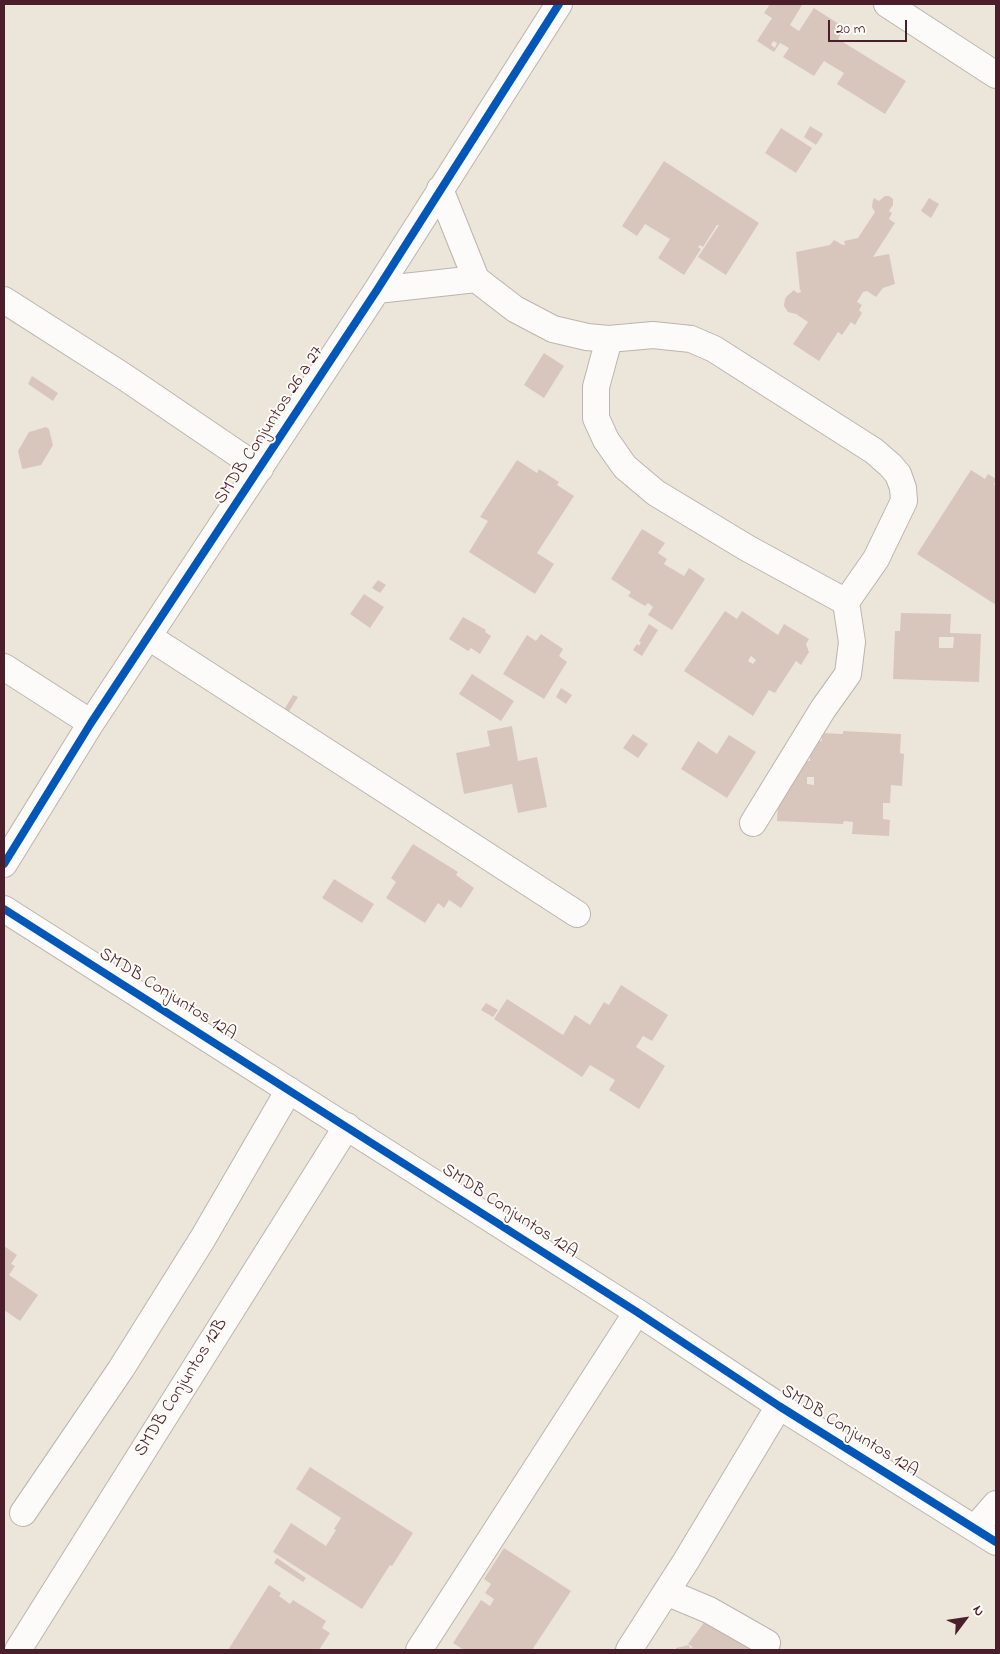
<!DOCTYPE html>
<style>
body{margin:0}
#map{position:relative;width:1000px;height:1654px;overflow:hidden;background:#ece6da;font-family:"Indie Flower",sans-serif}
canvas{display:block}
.frame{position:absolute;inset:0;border:5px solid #4a1f2b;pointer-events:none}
.north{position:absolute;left:940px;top:1594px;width:50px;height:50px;-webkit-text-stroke:4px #fdfcf7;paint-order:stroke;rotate:59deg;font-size:14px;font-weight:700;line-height:20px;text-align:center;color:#4a1f2b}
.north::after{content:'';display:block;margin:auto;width:18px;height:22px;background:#4a1f2b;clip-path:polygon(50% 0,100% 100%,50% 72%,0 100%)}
.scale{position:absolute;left:828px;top:20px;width:79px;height:22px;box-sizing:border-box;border:2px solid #4a1f2b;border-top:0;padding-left:6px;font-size:15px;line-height:18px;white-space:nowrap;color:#4a1f2b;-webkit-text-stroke:4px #fdfcf7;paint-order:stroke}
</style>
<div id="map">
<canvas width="1000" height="1654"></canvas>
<div class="frame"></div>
<div class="north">N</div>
<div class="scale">20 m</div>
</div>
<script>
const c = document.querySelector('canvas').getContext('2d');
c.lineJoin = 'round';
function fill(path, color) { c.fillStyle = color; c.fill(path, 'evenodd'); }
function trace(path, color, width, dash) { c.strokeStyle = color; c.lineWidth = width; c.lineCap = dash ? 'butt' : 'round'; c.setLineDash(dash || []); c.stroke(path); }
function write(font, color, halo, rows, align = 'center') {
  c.font = font + ' "Indie Flower",sans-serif'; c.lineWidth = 4; c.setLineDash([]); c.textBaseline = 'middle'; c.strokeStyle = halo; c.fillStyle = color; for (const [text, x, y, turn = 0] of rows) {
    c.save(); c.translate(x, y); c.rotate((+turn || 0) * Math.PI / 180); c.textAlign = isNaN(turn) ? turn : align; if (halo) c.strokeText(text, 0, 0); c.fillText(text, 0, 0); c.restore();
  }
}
const building = new Path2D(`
 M 770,4 L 802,5 L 790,25 L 799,31 L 814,8 L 845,28 L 838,39 L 906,81 L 885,114 L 837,84 L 844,73 L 824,61 L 814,76 L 783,57 L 789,48 L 780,43 L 774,52 L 757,41 L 772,18 L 764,13 ZM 773,41 L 777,43 L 775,48 L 771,45 Z
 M 810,126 L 823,134 L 816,145 L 804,137 Z
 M 781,128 L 812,148 L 796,173 L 765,153 Z
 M 664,161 L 759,223 L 726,275 L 698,257 L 719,225 L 717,225 L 703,247 L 700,245 L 698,247 L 701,249 L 684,275 L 658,258 L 670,239 L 645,224 L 637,236 L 622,226 Z
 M 885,196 L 889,196 L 893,199 L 893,205 L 889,211 L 892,213 L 889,219 L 895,223 L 873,257 L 889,254 L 895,284 L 883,288 L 876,297 L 867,291 L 863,292 L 857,302 L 862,305 L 859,310 L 862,313 L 855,325 L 851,322 L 842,335 L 838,332 L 819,361 L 793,344 L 808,322 L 796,314 L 788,312 L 784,306 L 785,299 L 787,296 L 794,290 L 797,293 L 801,292 L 801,290 L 800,291 L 796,252 L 830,245 L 834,240 L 843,245 L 845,245 L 844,241 L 858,238 L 875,212 L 872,207 L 873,200 L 874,198 L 879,201 Z
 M 929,198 L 939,204 L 931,218 L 921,211 Z
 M 544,353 L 564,366 L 544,398 L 524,385 Z
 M 32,376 L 58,393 L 53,401 L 28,384 Z
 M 46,427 L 49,429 L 53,445 L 41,465 L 23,469 L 22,468 L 18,451 L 29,432 Z
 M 517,460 L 537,473 L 539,469 L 559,482 L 557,485 L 574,496 L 537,553 L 554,564 L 535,594 L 469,552 L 488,521 L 480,517 Z
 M 971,470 L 985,479 L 988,474 L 996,479 L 994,485 L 996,486 L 996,605 L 917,554 Z
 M 642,529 L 665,543 L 658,553 L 667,559 L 664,564 L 684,576 L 689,568 L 705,579 L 672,630 L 648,615 L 653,607 L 648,603 L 645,606 L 628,596 L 631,592 L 611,579 Z
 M 378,580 L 386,585 L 380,593 L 372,588 Z
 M 364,594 L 384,607 L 370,628 L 350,614 Z
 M 725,611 L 737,619 L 742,611 L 778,635 L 784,624 L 809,639 L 806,644 L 809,652 L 801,665 L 796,661 L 775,693 L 769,690 L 753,716 L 684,671 ZM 751,656 L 756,660 L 753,664 L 748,661 Z
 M 901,613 L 951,614 L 950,633 L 981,634 L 979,682 L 893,679 L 895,631 L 900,631 ZM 939,637 L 954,637 L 953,648 L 939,648 Z
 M 463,617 L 486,630 L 485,632 L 491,636 L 480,654 L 471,648 L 468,651 L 449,639 Z
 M 649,624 L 658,630 L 642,656 L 633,650 L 637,644 L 639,646 L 641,642 L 639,641 Z
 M 541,634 L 563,649 L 559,656 L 567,662 L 544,699 L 503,674 L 527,635 L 536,641 Z
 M 472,674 L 514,701 L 501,721 L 459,694 Z
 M 561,688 L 572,695 L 566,704 L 556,697 Z
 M 293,695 L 298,697 L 288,713 L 284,710 Z
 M 512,726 L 518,761 L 537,757 L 547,807 L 518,813 L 512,784 L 464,794 L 456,753 L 490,746 L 487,731 Z
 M 843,731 L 901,734 L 900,753 L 904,754 L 902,786 L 891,785 L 890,803 L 883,803 L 883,819 L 890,820 L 889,836 L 852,834 L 853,822 L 844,821 L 843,824 L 777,821 L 779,787 L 798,760 L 810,761 L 810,753 L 800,740 L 822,741 L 822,733 L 843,734 ZM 807,777 L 814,777 L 814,785 L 807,784 Z
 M 633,734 L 648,744 L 638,758 L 623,748 Z
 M 729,735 L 756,752 L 727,798 L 681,769 L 698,741 L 717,754 Z
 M 413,844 L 458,872 L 456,875 L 474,888 L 461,908 L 449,900 L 444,908 L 438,903 L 425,923 L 386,898 L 396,882 L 391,878 Z
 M 334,879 L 374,904 L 362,923 L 322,898 Z
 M 621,985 L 668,1015 L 652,1041 L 643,1036 L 636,1047 L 665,1066 L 639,1109 L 609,1090 L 615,1080 L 590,1065 L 582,1077 L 494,1019 L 507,999 L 563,1035 L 575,1015 L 590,1025 L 604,1002 L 609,1005 Z
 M 486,1003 L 498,1010 L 493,1017 L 481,1010 Z
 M 4,1246 L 17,1255 L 11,1264 L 15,1266 L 9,1275 L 38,1295 L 20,1321 L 4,1310 Z
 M 310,1467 L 413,1533 L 392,1566 L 390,1565 L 362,1609 L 273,1552 L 291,1523 L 326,1546 L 336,1530 L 334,1529 L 341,1518 L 296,1489 Z
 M 504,1548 L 571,1591 L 532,1650 L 464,1650 L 453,1643 L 481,1600 L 490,1606 L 494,1599 L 485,1593 L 491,1584 L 484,1579 Z
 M 277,1558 L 306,1578 L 303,1582 L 274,1563 Z
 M 269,1585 L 281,1593 L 279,1596 L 290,1604 L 293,1600 L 326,1621 L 322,1628 L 330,1633 L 319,1650 L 228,1650 Z
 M 709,1616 L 765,1641 L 779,1650 L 676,1650 L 676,1648 L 689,1645 L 690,1648 L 693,1647 L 688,1644 Z`);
const minor = new Path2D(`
 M 887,4 L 996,75
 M 440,189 L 476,279 L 515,309 L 553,329 L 587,337 L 609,339 L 653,335 L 691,339 L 714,349 L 874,451 L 890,465 L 898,474 L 903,488 L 904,501 L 876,559 L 846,602 L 852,642 L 848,674 L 823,709 L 753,823
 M 377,290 L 476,279
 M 4,300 L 123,376 L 260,469
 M 609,339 L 596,387 L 596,418 L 606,440 L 625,467 L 656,493 L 747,548 L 846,602
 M 149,637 L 577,914
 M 4,667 L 91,723
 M 4,864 L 91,723 L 377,290 L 559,4
 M 4,909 L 637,1312 L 779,1406 L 996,1542
 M 23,1513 L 121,1369 L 203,1238 L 289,1090
 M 975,1528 L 996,1504
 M 666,1592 L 709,1610 L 767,1643
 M 18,1650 L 347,1126
 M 419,1650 L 637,1312
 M 629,1650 L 686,1561 L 779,1406`);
const cycleway = new Path2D(`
 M 4,864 L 91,723 L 377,290 L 559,4
 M 4,909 L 637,1312 L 779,1406 L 996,1542`);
const streetNames = [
 ["SMDB Conjuntos 26 a 27",270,426,-57],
 ["SMDB Conjuntos 12A",167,995,32],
 ["SMDB Conjuntos 12A",509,1212,33],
 ["SMDB Conjuntos 12B",182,1388,-58],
 ["SMDB Conjuntos 12A",849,1432,32]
];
fill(building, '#d8c6bd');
trace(minor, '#bcb4ad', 28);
trace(minor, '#fcfbf9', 26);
trace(cycleway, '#0057b8', 8);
write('18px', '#4a1f2b', '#fdfcf7', streetNames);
</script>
